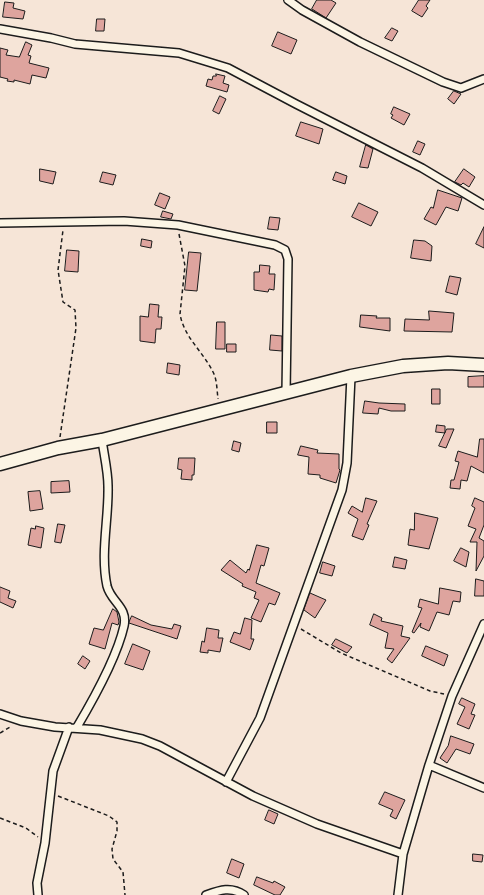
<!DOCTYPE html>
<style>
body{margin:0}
canvas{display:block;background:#f6e5d7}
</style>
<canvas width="484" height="895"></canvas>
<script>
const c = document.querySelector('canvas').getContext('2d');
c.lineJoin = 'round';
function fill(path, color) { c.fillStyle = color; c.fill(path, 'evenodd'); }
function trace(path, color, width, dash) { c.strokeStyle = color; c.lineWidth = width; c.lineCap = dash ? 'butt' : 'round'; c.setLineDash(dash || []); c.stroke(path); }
const building = new Path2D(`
 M 317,0 L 331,0 L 336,3 L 326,18 L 312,9 Z
 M 419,0 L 430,0 L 426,6 L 428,8 L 422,17 L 412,11 Z
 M 5,2 L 14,3 L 13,8 L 25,11 L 23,19 L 3,17 Z
 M 97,19 L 105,19 L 104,31 L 96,31 Z
 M 392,28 L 398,31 L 392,41 L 385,38 Z
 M 278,32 L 297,40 L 291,54 L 272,46 Z
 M 26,42 L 32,45 L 28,55 L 31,56 L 29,63 L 49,68 L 46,78 L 32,75 L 30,84 L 14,80 L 14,82 L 7,81 L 8,79 L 0,77 L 0,48 L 8,50 L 6,55 L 19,57 Z
 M 216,74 L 225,76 L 223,83 L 229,85 L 227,92 L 206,86 L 208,79 L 212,80 L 213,76 L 216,76 Z
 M 454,91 L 461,94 L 454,104 L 448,99 Z
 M 220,96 L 226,99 L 219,114 L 213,111 Z
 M 394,107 L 410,114 L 404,125 L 391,118 L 393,115 L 391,114 Z
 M 301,122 L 323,129 L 319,144 L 296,136 Z
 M 418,141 L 425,144 L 420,155 L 413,152 Z
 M 366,145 L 373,149 L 368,168 L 360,167 Z
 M 40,169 L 56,172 L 53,184 L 40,181 Z
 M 464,169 L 475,177 L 469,187 L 463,183 L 461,185 L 455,182 Z
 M 103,172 L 116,175 L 113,185 L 100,182 Z
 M 336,172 L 347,176 L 345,184 L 333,180 Z
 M 438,190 L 462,198 L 458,211 L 446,207 L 436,225 L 424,219 L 431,207 L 433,208 Z
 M 160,193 L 170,197 L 165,209 L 155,205 Z
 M 359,203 L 378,212 L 371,226 L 352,217 Z
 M 163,211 L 173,214 L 171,219 L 161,217 Z
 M 270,217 L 280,218 L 278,230 L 268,229 Z
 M 484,227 L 484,248 L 476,244 Z
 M 142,239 L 152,241 L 151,248 L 141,246 Z
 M 414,240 L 425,241 L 432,246 L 431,261 L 411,258 Z
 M 67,250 L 79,251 L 78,272 L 65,271 Z
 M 189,252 L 201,253 L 197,291 L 185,290 Z
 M 260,265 L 270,266 L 269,274 L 275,274 L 274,290 L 269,289 L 268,292 L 254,290 L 254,272 L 259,272 Z
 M 450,276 L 461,278 L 457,295 L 446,292 Z
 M 150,304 L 159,305 L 158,317 L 162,317 L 161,329 L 156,329 L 155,343 L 140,341 L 140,316 L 148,317 Z
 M 429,311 L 454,313 L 452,332 L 404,331 L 405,319 L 429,320 Z
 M 361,315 L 377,316 L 376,318 L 390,318 L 390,331 L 360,327 Z
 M 217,322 L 225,322 L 225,349 L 216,349 Z
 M 271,335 L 282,336 L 282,351 L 270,350 Z
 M 227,344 L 236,344 L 236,352 L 227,352 Z
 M 168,363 L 180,365 L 179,375 L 167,373 Z
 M 484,376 L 484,387 L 468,387 L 468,377 Z
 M 432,389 L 440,389 L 440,404 L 432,404 Z
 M 365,401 L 379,403 L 405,404 L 405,411 L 391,411 L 379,408 L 378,414 L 363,413 Z
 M 267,422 L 277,422 L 277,433 L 267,433 Z
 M 437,425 L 445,426 L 445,433 L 436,432 Z
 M 447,429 L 454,429 L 446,448 L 439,446 Z
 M 480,439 L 484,439 L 484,473 L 471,466 L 467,481 L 461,480 L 460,489 L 450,488 L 451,480 L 454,480 L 459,462 L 455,461 L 458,451 L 477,457 Z
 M 234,441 L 241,443 L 239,452 L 232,450 Z
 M 301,446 L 318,450 L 317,453 L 339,454 L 339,469 L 340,470 L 336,483 L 320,478 L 320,475 L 308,474 L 309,457 L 298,455 Z
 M 179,458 L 195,458 L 194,475 L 192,475 L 192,480 L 181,479 L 182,470 L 178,469 Z
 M 69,481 L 70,492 L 51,493 L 51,482 Z
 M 40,491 L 43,509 L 30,511 L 28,492 Z
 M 366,498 L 377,501 L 367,524 L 369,525 L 363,540 L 352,536 L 358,519 L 348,513 L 352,506 L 362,512 Z
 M 475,498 L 484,502 L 484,525 L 479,538 L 484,541 L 484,556 L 476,571 L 477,542 L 470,542 L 476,529 L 468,526 L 475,508 L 472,506 Z
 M 415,513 L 438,518 L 429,549 L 408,545 L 410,529 L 414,530 Z
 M 58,524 L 65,525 L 61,543 L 55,542 Z
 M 36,526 L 44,528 L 41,548 L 28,545 L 31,528 L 35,529 Z
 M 257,545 L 269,548 L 264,566 L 261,565 L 256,583 L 280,593 L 275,605 L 269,603 L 261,622 L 251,618 L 259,600 L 254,598 L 256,592 L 242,586 L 243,584 L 221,570 L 230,560 L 246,573 L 248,569 L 249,570 Z
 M 461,548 L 469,552 L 466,567 L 454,561 Z
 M 395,557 L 407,560 L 405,569 L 393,567 Z
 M 323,562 L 335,566 L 332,576 L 320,573 Z
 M 476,579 L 484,581 L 484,596 L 475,596 Z
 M 0,587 L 10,591 L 8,598 L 16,601 L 13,608 L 0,602 Z
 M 440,588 L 461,592 L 460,602 L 453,601 L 449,615 L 437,612 L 429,631 L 420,627 L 421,623 L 414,633 L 412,632 L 422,608 L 418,607 L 420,599 L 438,604 Z
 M 310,593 L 326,600 L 315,618 L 304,610 Z
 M 113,609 L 117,612 L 119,622 L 118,625 L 112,623 L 105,649 L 89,644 L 94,628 L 103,630 Z
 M 374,614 L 382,618 L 381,621 L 403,626 L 401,636 L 410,638 L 392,663 L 387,659 L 394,649 L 385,648 L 388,633 L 370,625 Z
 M 132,616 L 151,625 L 172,629 L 174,624 L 181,626 L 177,639 L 129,623 Z
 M 245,618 L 252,620 L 251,639 L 254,639 L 250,650 L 230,642 L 234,632 L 240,634 Z
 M 207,628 L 219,630 L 218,638 L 223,638 L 220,652 L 208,650 L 208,653 L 200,652 L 202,641 L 204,642 Z
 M 336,639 L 352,647 L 347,653 L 332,645 Z
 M 133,644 L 150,651 L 143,670 L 125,664 Z
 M 426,646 L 448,655 L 444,666 L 422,656 Z
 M 83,656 L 90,661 L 85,669 L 78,664 Z
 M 462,698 L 475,704 L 471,714 L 475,715 L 469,729 L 457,724 L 465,707 L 459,704 Z
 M 451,736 L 474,744 L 470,754 L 456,749 L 447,763 L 440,758 L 448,746 Z
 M 385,792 L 405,800 L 396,819 L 390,816 L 393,810 L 379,804 Z
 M 269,810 L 278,814 L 274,824 L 265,820 Z
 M 473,854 L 483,855 L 482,862 L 473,861 Z
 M 232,859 L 244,864 L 239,878 L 227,873 Z
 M 257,877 L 273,883 L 274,881 L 285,887 L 280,895 L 275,895 L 254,885 Z`);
const path = new Path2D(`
 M 179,234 L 185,266 L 180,314 C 184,338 204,352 214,374 C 217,381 217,391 218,399
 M 60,437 L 76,328 L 75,310 L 63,302 L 58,270 L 63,230
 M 301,629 L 341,653 L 430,691 L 444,694
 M 0,733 L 12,726
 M 58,796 L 109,816 L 117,822 L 117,831 L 112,849 L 113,859 L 123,872 L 125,895
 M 0,818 L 26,828 L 38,837`);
const street = new Path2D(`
 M 288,0 L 302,10 L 360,42 L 443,82 L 461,88 L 484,79
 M 0,29 L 51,38 L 75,44 L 179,53 L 228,68 L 296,104 L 422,168 L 484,205
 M 0,223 L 124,221 L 178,225 L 275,245 L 285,250 L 288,259 L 286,393
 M 0,714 L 21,721 L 55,727 L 100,730 L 142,739 L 160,746 L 253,796 L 317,824 L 403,854
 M 77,727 C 93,700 117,657 124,626 C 128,607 111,602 107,586 C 100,553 109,518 108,486 C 108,471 104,455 102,440
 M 429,765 L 484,788
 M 226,782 L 260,718 L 342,490 L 347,463 L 351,376
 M 38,895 L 37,883 L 45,843 L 53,771 L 69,727
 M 206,895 C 220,890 231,886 244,895
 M 398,895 L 403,854 L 429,765 L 452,696 L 484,624`);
const primary = new Path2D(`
 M 0,464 L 58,448 L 102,440 L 351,376 L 403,366 L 448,363 L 484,365`);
fill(building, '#dea49e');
trace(building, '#1c1c1c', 1);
trace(street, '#1c1c1c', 10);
trace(primary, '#1c1c1c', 15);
trace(path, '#1c1c1c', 1.5, [4, 3]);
trace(street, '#fcf5e5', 7);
trace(primary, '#fcf5e5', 12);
</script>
